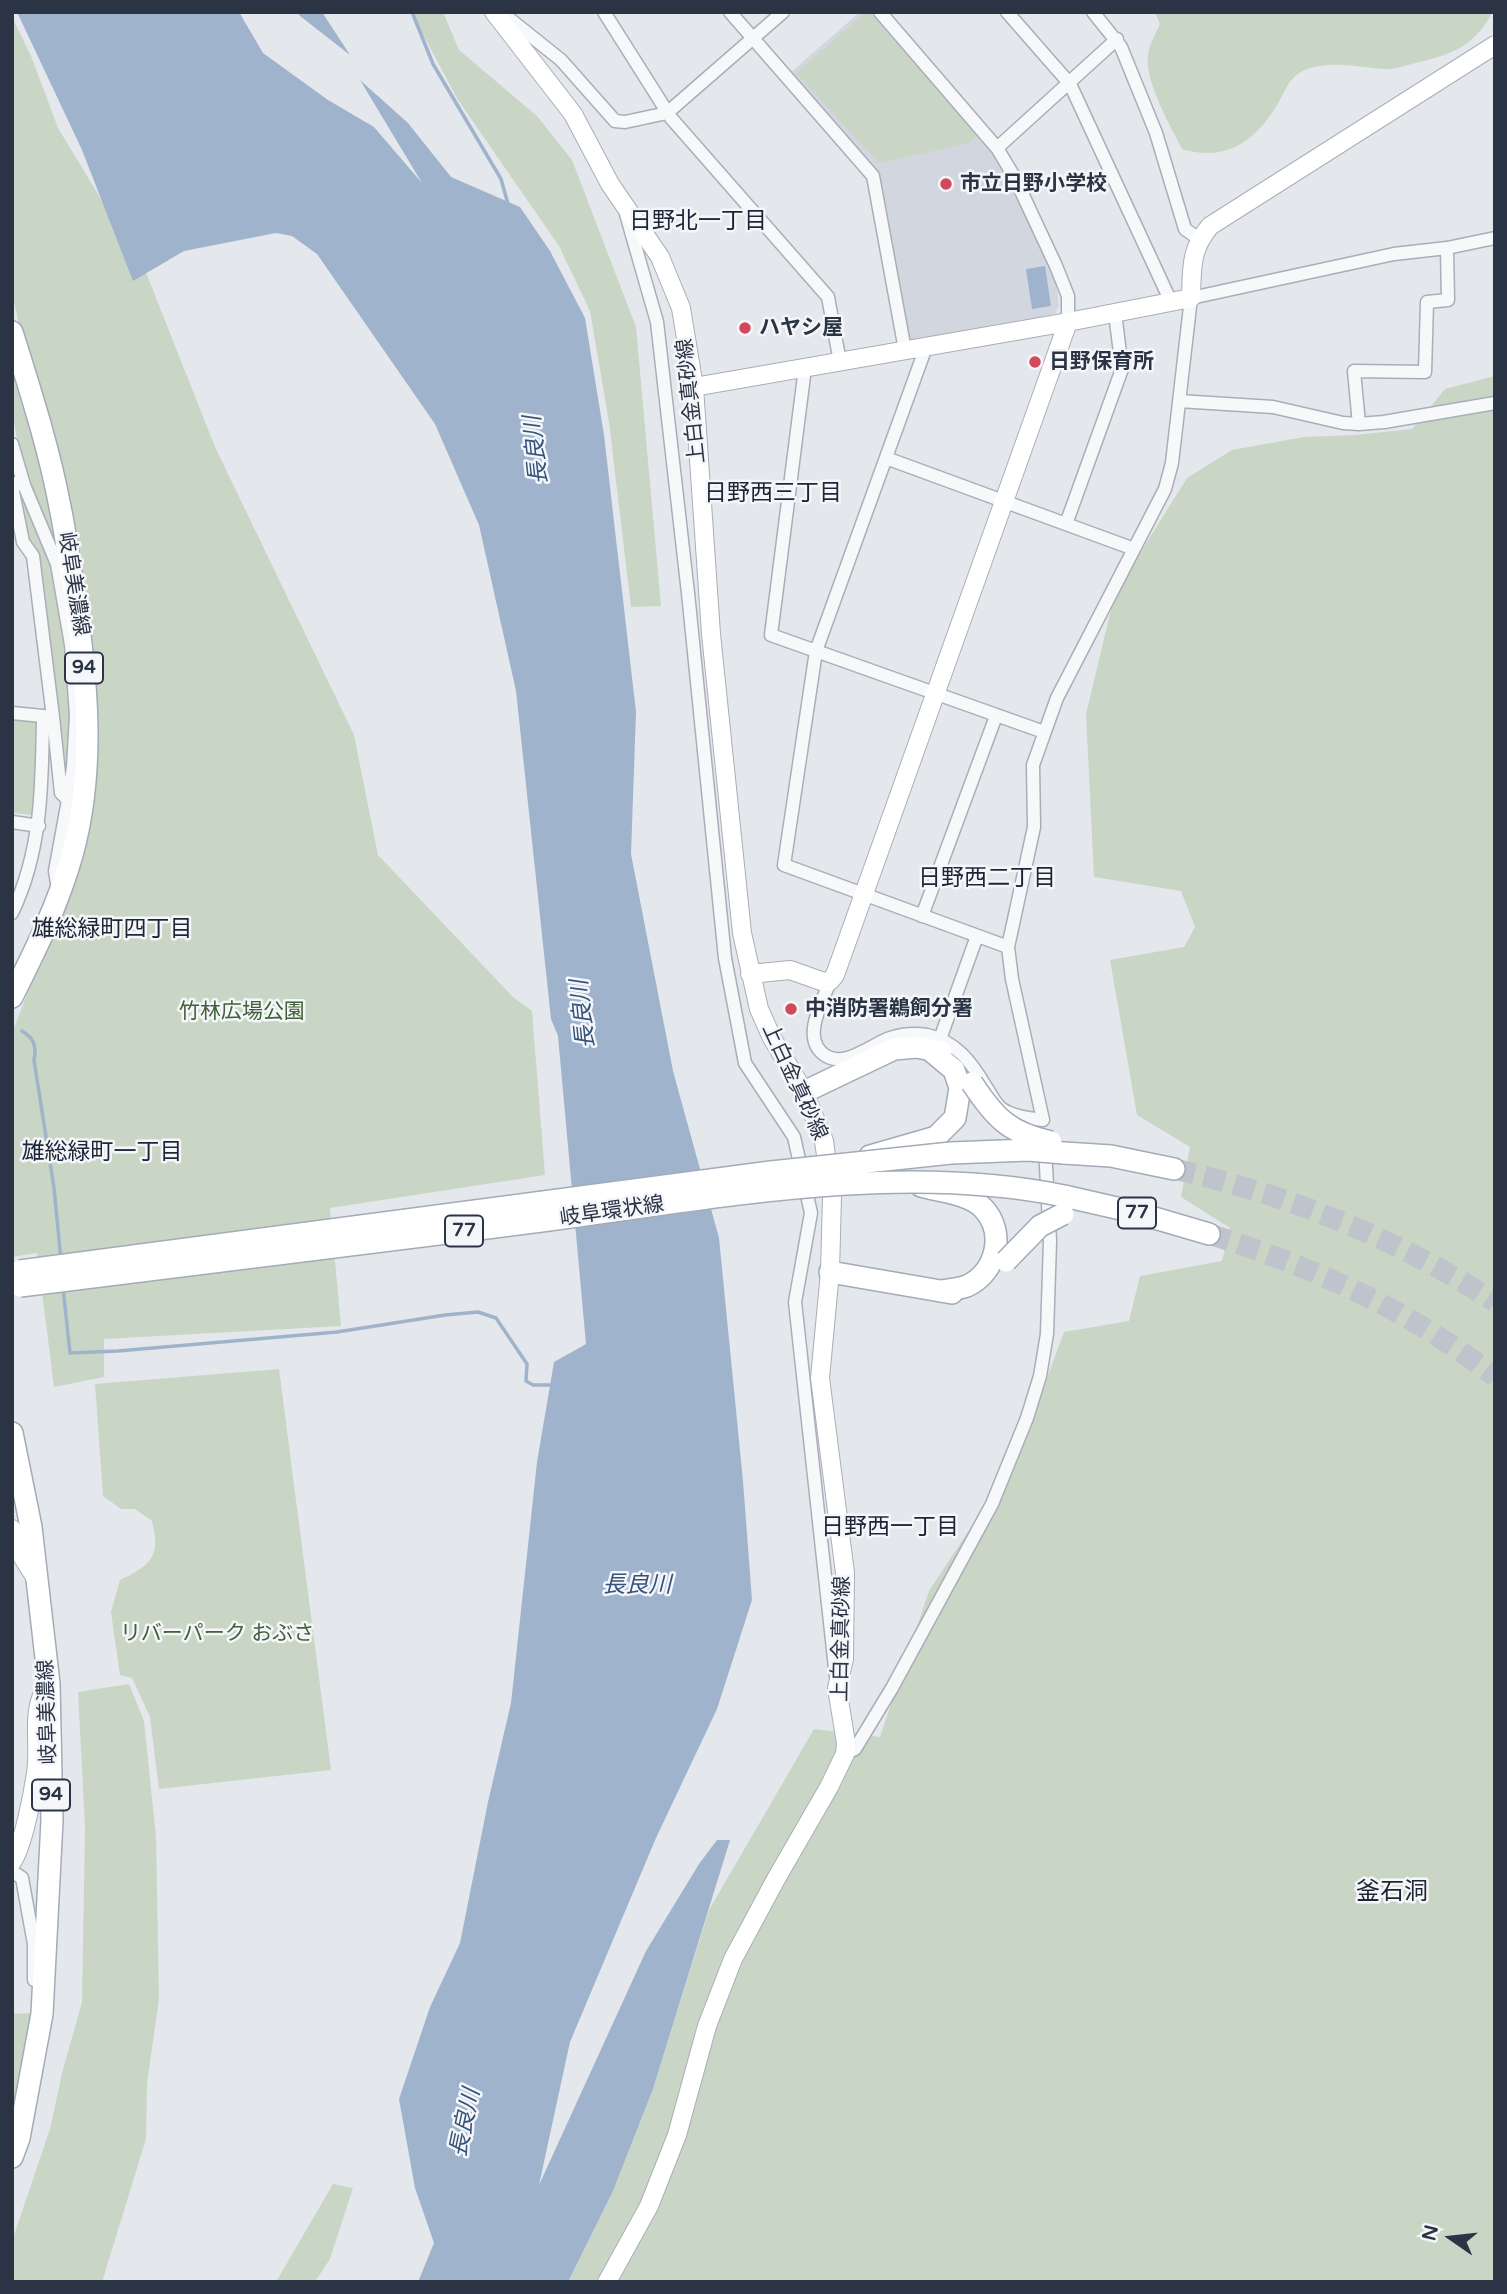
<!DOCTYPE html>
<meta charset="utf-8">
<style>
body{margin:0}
#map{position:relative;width:1507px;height:2294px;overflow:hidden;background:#e4e7ec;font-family:"Varela Round",sans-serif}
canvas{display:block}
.frame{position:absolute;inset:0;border:14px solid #2b3445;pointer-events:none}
.north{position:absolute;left:1416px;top:2203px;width:70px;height:70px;-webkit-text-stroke:5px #f4f6f9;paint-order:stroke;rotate:284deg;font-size:19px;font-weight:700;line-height:28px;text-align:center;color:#2b3445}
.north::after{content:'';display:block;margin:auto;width:24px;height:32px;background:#2b3445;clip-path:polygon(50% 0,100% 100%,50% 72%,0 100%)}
</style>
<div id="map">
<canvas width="1507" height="2294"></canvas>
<div class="frame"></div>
<div class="north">N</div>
</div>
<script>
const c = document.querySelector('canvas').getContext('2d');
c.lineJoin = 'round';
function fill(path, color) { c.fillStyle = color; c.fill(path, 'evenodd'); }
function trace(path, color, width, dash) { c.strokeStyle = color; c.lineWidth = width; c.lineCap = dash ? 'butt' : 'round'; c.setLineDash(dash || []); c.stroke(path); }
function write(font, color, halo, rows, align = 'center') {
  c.font = font + ' "Varela Round","Noto Sans JP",sans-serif'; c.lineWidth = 5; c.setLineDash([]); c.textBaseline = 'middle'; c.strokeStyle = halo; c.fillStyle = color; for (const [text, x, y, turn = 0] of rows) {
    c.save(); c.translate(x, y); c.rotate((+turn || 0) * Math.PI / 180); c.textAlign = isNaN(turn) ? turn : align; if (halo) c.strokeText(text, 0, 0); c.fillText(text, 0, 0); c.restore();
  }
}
const built = new Path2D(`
 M 860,12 L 876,12 L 991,146 L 1019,194 L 1056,282 L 1059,306 L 1055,314 L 912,342 L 908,339 L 878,173 L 790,73 Z`);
const green = new Path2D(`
 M 411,12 L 443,12 L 459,50 L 537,116 L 572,160 L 636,327 L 661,606 L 631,607 L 609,422 L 590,311 L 559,246 L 458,100 Z
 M 866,12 L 869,12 L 977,135 L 969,143 L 879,163 L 796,73 Z
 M 1155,12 L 1493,12 C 1472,48 1454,53 1416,63 C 1406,65 1394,70 1384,69 C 1358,67 1336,61 1310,68 C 1288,75 1286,91 1276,107 C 1253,143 1224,162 1182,149 C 1171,127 1144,80 1148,55 C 1149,45 1156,33 1160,24 Z
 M 12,17 L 31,56 L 58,128 L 147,275 L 215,447 L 354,735 L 378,855 L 513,997 L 532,1011 L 545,1175 L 330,1208 L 341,1326 L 104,1339 L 104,1377 L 54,1387 L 37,1253 L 12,1257 L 12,1033 L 70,884 L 95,793 L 90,654 L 12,292 Z
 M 12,372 L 53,506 L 76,648 L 66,769 L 29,542 L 15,479 L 25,467 C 13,433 12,407 12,372 Z
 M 1495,376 L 1495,2282 L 568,2282 L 613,2191 L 653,2089 L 709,1910 L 814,1729 L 880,1737 L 929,1591 L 1018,1456 L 1064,1332 L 1129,1321 L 1140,1276 L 1222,1261 L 1230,1228 L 1181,1197 L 1190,1147 L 1137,1115 L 1110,960 L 1184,947 L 1195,927 L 1181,891 L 1094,877 L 1086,714 L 1115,593 L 1187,478 L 1232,450 L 1304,437 L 1355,435 L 1412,429 L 1445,389 Z
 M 12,718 L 38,721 L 34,815 L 12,813 Z
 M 279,1369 L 331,1770 L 159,1789 L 150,1717 L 132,1678 L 120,1675 L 111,1612 L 120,1580 C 151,1565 161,1557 152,1521 L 135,1509 L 121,1509 L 103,1496 L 95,1384 Z
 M 129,1684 L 144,1721 L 156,1837 L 159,1999 L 147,2083 L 146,2139 L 102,2282 L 12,2282 L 12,2241 L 50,2129 L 62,2073 L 82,2002 L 85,1827 L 78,1692 Z
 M 31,2013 L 30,2049 L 12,2121 L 12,2014 Z
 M 333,2184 L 353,2188 L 330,2259 L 315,2282 L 276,2282 Z`);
const water = new Path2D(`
 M 17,12 L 239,12 L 263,53 L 328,100 L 374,127 L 422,183 L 360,80 L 408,123 L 451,177 L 520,207 L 550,251 L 585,318 L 604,435 L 636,712 L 631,854 L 673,1071 L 719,1238 L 743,1481 L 752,1600 L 717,1709 L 656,1838 L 570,2042 L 539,2185 L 646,1951 L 699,1864 L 717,1840 L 730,1840 L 653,2089 L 613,2191 L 568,2282 L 418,2282 L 434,2243 L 415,2188 L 399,2099 L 430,2007 L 460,1943 L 488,1802 L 511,1703 L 537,1462 L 554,1362 L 586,1344 L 558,1036 L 551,1019 L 516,691 L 479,525 L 435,424 L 317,254 L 292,236 L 276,233 L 184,251 L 133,281 L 82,150 Z
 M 297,12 L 322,12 L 350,55 L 300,16 Z
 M 1045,266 L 1051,306 L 1032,309 L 1026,269 Z`);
const stream = new Path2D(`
 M 412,12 L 433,64 L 501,179 L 508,204
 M 22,1031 C 34,1038 37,1047 34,1060 L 54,1188 L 61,1260
 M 63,1288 L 70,1353 L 118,1351 L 337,1332 L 445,1315 L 478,1312 L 496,1318 L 527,1364 L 526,1381 L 533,1385 L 554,1385`);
const primaryTunnel = new Path2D(`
 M 1174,1169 C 1289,1195 1396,1238 1495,1302
 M 1209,1234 C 1310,1266 1411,1310 1495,1377`);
const street = new Path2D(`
 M 501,12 L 561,60 L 615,121 L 625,122 L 667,113 L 783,12
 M 604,12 L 671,118 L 828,297 L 840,362
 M 730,12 L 873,176 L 905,350
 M 880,12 L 997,148 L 1015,178 L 1056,266 L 1068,296 L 1068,322
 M 1007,12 L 1070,84 L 1171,302
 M 1093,12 L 1121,47 L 1156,133 L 1185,229 L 1199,239
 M 997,148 L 1117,39
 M 626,214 L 657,322 L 688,593 L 725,958 L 745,1063 L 794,1137 L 811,1213 L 795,1302 L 836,1677
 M 926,347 L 816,651 L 784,865 L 1008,947
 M 805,368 L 771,635 L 1044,732
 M 1179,401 L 1273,407 L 1343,423 L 1359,424 L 1384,422 L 1495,403
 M 1359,424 L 1354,371 L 1425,372 L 1427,302 L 1448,300 L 1447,248
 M 12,444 L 24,485
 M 886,458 L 1134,549
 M 12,483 L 24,485 L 57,564 L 71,645 L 76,716 L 73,767 L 68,800
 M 12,487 L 23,542 L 33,556 L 53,717
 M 1066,524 L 1122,369 L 1115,313
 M 12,713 L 53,717 L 61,793 L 68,800 L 55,871 L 58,889
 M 12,822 L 39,826
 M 12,913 C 42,851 42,784 43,717
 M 922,916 L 996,716
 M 830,981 C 823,1001 803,1034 821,1052 C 841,1072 870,1045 890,1038 C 902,1034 915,1033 927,1035 C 956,1041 972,1063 986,1087 C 991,1094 995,1104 1002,1109 C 1014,1117 1029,1118 1043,1120 L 1012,979 L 1008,947 L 1034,827 L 1033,765 L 1057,698 L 1165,489 L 1172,463 L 1191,298 L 1394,254 L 1447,248 L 1495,238
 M 940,1039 L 977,936
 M 845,1754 L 855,1749 L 892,1688 L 992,1504 L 1027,1418 L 1040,1376 L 1047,1334 L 1050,1241 L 1045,1148
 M 12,1871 L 22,1878 L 34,1944 L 34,1980`);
const secondary = new Path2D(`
 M 494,12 L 573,114 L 610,184 L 660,257 L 681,308 L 694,387 L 711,634 L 742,933 L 759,1009 L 772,1038 L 804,1092 L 824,1141 L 832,1197 L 830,1272 L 820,1378 L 845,1573 L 844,1659 L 837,1688 L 846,1743 L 845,1754 L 829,1787 L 776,1879 L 733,1959 L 707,2026 L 677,2135 L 649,2206 L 607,2282
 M 694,387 L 1068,322 L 1191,298 C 1192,268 1190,250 1210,226 L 1495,45
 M 750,974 L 790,970 L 824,982 L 830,981 L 835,975 L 1068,322
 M 12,1529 L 23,1558 L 35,1577
 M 12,1862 C 23,1846 33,1794 36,1773 C 41,1744 29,1708 49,1684`);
const primary = new Path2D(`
 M 12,332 C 30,390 49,448 60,507 C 66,535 69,563 74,591 C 87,678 96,769 72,855 C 58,905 35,951 12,997
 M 804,1092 L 894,1049 L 917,1047 L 941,1052
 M 1064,1153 L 1111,1156 L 1174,1169
 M 870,1156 L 936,1137 L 955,1118 L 960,1088 L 954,1070 L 930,1050
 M 921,1186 C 941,1192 968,1193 983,1208 C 1006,1232 997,1272 967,1286 C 959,1289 948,1290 940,1291
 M 1064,1196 L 1134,1212 L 1209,1234
 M 830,1272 L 952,1293
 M 12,1433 L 31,1527 L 49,1684 L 52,1821 L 42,2014 L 19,2138 L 12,2157`);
const primaryBridge = new Path2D(`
 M 972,1083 C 995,1118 1009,1133 1051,1142
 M 1006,1261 L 1040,1226 L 1063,1214
 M 20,1271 L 771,1172 L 951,1153 L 1028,1150 L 1064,1153
 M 20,1286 C 197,1265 373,1243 549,1220 C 717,1198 896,1162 1064,1196`);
const markers = [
 [946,184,7,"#d1495b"],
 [745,328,7,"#d1495b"],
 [1035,362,7,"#d1495b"],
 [791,1009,7,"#d1495b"]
];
const shields = [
 [84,668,38],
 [1137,1213,38],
 [464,1231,38],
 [51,1795,38]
];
const shieldNames = [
 ["94",84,668],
 ["77",1137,1213],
 ["77",464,1231],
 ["94",51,1795]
];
const poiNames = [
 ["市立日野小学校",960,184],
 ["ハヤシ屋",759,328],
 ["日野保育所",1049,362],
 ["中消防署鵜飼分署",805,1009]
];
const streetNames = [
 ["上白金真砂線",692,401,-96],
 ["岐阜美濃線",73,584,81],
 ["上白金真砂線",794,1082,65],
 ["岐阜環状線",612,1212,-8],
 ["上白金真砂線",842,1639,-89],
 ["岐阜美濃線",48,1712,-92]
];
const parkNames = [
 ["竹林広場公園",242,1012],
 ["リバーパーク おぶさ",217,1634]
];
const neighbourhoodNames = [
 ["日野北一丁目",698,222],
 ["日野西三丁目",773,494],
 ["日野西二丁目",987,879],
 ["雄総緑町四丁目",112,930],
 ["雄総緑町一丁目",102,1153],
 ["日野西一丁目",890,1528]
];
const waterNames = [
 ["長良川",537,450,-96],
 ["長良川",584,1014,-96],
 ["長良川",637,1586],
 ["長良川",466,2123,-78]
];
const quarterNames = [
 ["釜石洞",1392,1893]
];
fill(built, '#d2d6de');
fill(green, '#c9d6c5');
fill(water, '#9fb4cc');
trace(stream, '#9fb4cc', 3.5);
trace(primaryTunnel, '#bfc3cb', 21, [21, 10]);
trace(street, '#a9aeb7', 15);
trace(secondary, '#a9aeb7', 20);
trace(primary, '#a3abb8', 24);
trace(street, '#f7f8fa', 12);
trace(secondary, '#fff', 18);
trace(primary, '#fff', 21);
trace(primaryBridge, '#a3abb8', 24, []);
trace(primaryBridge, '#fff', 21);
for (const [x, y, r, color] of markers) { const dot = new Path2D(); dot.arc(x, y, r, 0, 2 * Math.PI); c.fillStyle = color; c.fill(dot); trace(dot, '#f4f6f9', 2.5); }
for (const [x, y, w] of shields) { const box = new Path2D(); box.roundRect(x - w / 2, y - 15.5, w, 31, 5); c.fillStyle = '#f4f6f9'; c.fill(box); trace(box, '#2b3445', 2); }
write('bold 19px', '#2b3445', null, shieldNames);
write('bold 21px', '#2b3445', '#f4f6f9', poiNames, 'left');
write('21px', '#2b3445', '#f4f6f9', streetNames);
write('21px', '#3f6138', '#f4f6f9', parkNames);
write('23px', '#1d2536', '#f4f6f9', neighbourhoodNames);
write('italic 23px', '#34527a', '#f4f6f9', waterNames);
write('24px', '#1d2536', '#f4f6f9', quarterNames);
</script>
